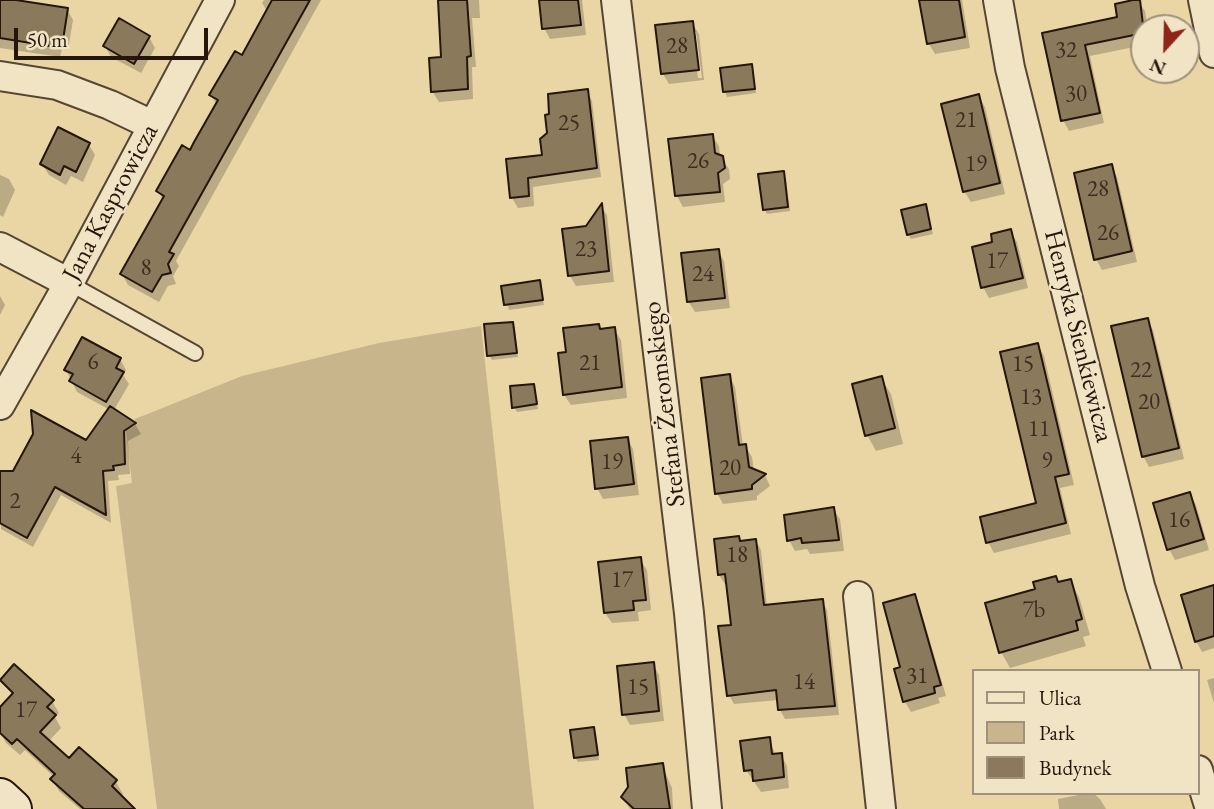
<!DOCTYPE html>
<meta charset="utf-8">
<style>
body{margin:0}
#map{position:relative;width:1214px;height:809px;overflow:hidden;background:#ead6a5;font-family:"EB Garamond",serif}
canvas{display:block}
.legend{position:absolute;left:972px;top:669px;width:228px;height:126px;box-sizing:border-box;background:#f1e4c4;border:2px solid #9f917b;margin:0;padding:9px 12px;list-style:none;font-size:21px;color:#25150d}
.legend li{display:flex;align-items:center;gap:14px;height:35px}
.legend b{width:35px;border:2px solid #9f917b}
.north{position:absolute;left:1130px;top:14px;width:70px;height:70px;box-sizing:border-box;background:#f1e4c4;border:2px solid #9f917b;border-radius:50%;rotate:202deg;font-size:19px;font-weight:700;line-height:28px;text-align:center;color:#25150d}
.north::after{content:'';display:block;margin:auto;width:24px;height:32px;background:#8f2418;clip-path:polygon(50% 0,100% 100%,50% 72%,0 100%)}
.scale{position:absolute;left:14px;top:28px;width:194px;height:32px;box-sizing:border-box;border:4px solid #25150d;border-top:0;padding-left:9px;font-size:21px;line-height:24px;white-space:nowrap;color:#25150d;-webkit-text-stroke:5px #f1e4c4;paint-order:stroke}
</style>
<div id="map">
<canvas width="1214" height="809"></canvas>
<ul class="legend">
<li><b style="height:9px;background:#f1e4c4"></b>Ulica</li>
<li><b style="height:19px;background:#c9b58b"></b>Park</li>
<li><b style="height:19px;background:#8b795c"></b>Budynek</li>
</ul>
<div class="north">N</div>
<div class="scale">50 m</div>
</div>
<script>
const c = document.querySelector('canvas').getContext('2d');
c.lineJoin = 'round';
function fill(path, color) { c.fillStyle = color; c.fill(path, 'evenodd'); }
function trace(path, color, width, dash) { c.strokeStyle = color; c.lineWidth = width; c.lineCap = dash ? 'butt' : 'round'; c.setLineDash(dash || []); c.stroke(path); }
function write(font, color, halo, rows, align = 'center') {
  c.font = font + ' "EB Garamond",serif'; c.lineWidth = 5; c.setLineDash([]); c.textBaseline = 'middle'; c.strokeStyle = halo; c.fillStyle = color; for (const [text, x, y, turn = 0] of rows) {
    c.save(); c.translate(x, y); c.rotate((+turn || 0) * Math.PI / 180); c.textAlign = isNaN(turn) ? turn : align; if (halo) c.strokeText(text, 0, 0); c.fillText(text, 0, 0); c.restore();
  }
}
const green = new Path2D(`
 M 481,326 L 534,809 L 157,809 L 116,486 L 132,483 L 126,431 L 135,426 L 135,419 L 242,376 L 379,343 Z`);
const shadow = new Path2D(`
 M 0,0 L 67,9 L 73,20 L 68,50 L 62,49 L 60,57 L 0,48 Z
 M 264,0 L 321,0 L 176,261 L 179,266 L 173,276 L 176,284 L 168,286 L 159,302 L 128,285 L 122,274 L 163,200 L 158,191 L 190,152 L 217,105 L 211,95 L 243,58 L 268,13 L 262,3 Z
 M 439,0 L 479,0 L 480,18 L 472,18 L 476,67 L 472,67 L 473,99 L 439,102 L 432,91 L 443,59 Z
 M 541,0 L 582,0 L 586,35 L 550,39 L 544,28 Z
 M 921,0 L 962,0 L 970,48 L 935,54 L 929,44 Z
 M 1138,1 L 1145,11 L 1148,28 L 1144,28 L 1144,45 L 1090,56 L 1104,123 L 1069,131 L 1063,120 L 1044,35 L 1119,18 Z
 M 692,23 L 699,34 L 704,80 L 669,84 L 663,74 ZM 693,32 L 696,32 L 702,78 L 698,78 Z
 M 149,37 L 155,48 L 141,73 L 111,57 L 105,46 Z
 M 751,66 L 753,71 L 756,93 L 727,97 L 725,92 Z
 M 587,91 L 592,101 L 601,177 L 533,187 L 534,206 L 518,208 L 512,198 L 508,161 L 544,157 Z
 M 978,96 L 985,107 L 1005,194 L 971,202 L 964,191 Z
 M 712,135 L 719,146 L 720,157 L 729,169 L 730,179 L 723,184 L 725,202 L 683,207 L 677,196 Z
 M 89,145 L 95,155 L 83,182 L 71,176 L 66,185 L 49,175 L 42,164 Z
 M 1111,166 L 1117,177 L 1137,262 L 1102,270 L 1096,259 Z
 M 783,173 L 786,178 L 790,211 L 767,214 L 764,209 Z
 M 0,175 L 9,179 L 15,190 L 3,217 L 0,215 Z
 M 601,206 L 607,215 L 614,282 L 576,286 L 570,276 L 587,228 Z
 M 925,206 L 933,234 L 911,239 L 908,234 Z
 M 1010,231 L 1017,242 L 1028,288 L 989,298 L 983,287 L 994,243 Z
 M 718,251 L 724,261 L 730,308 L 695,312 L 688,301 Z
 M 539,282 L 544,305 L 509,310 L 503,287 Z
 M 0,296 L 5,305 L 0,315 Z
 M 1147,320 L 1153,330 L 1184,459 L 1149,467 L 1143,456 Z
 M 513,324 L 515,328 L 518,357 L 492,360 L 489,355 Z
 M 614,329 L 621,340 L 627,398 L 571,405 L 564,395 L 568,353 L 600,331 Z
 M 1038,345 L 1044,356 L 1074,485 L 1060,488 L 1071,534 L 994,553 L 988,542 L 1038,504 Z
 M 120,359 L 126,370 L 123,375 L 129,384 L 114,410 L 135,424 L 141,434 L 128,441 L 130,474 L 118,475 L 119,480 L 108,481 L 111,523 L 61,495 L 33,547 L 1,529 L 0,473 L 14,472 L 87,443 L 110,410 L 77,392 L 66,370 Z
 M 729,376 L 735,387 L 743,446 L 745,446 L 752,457 L 754,471 L 765,475 L 770,486 L 757,496 L 757,500 L 723,504 L 717,493 Z
 M 881,378 L 891,394 L 903,444 L 876,451 L 867,435 Z
 M 533,385 L 538,409 L 517,412 L 514,407 Z
 M 627,438 L 633,449 L 639,495 L 603,499 L 597,488 Z
 M 1190,494 L 1196,505 L 1209,550 L 1175,560 L 1169,549 Z
 M 833,509 L 840,519 L 844,551 L 810,554 L 807,549 L 795,551 L 789,540 Z
 M 738,537 L 741,542 L 756,541 L 761,550 L 767,607 L 822,601 L 827,610 L 839,715 L 785,719 L 780,710 L 779,700 L 734,704 L 729,695 L 733,626 L 728,584 L 725,584 L 719,575 Z
 M 640,559 L 647,570 L 651,610 L 638,612 L 639,621 L 612,623 L 605,613 Z
 M 1070,581 L 1079,597 L 1090,635 L 1083,637 L 1086,646 L 1010,668 L 1001,652 L 1058,584 Z
 M 1214,586 L 1214,648 L 1202,652 L 1196,641 Z
 M 914,596 L 920,607 L 946,696 L 938,698 L 940,703 L 911,712 L 905,702 L 896,670 L 902,668 Z
 M 653,664 L 659,675 L 664,721 L 630,725 L 624,714 Z
 M 1214,678 L 1214,703 L 1207,680 Z
 M 52,701 L 59,713 L 55,717 L 61,728 L 48,742 L 69,760 L 79,749 L 116,782 L 123,794 L 120,797 L 131,809 L 80,809 L 59,791 L 52,779 L 54,777 L 25,750 L 20,755 L 6,743 L 0,732 L 0,711 Z
 M 593,729 L 596,733 L 599,760 L 578,762 L 575,757 Z
 M 769,739 L 776,756 L 781,755 L 787,766 L 789,788 L 761,792 L 746,770 Z
 M 662,765 L 672,788 L 673,809 L 630,809 L 623,798 Z
 M 1089,793 L 1093,793 L 1100,799 L 1106,809 L 1059,809 L 1058,799 Z`);
const building = new Path2D(`
 M 0,0 L 16,0 L 68,8 L 63,40 L 56,39 L 55,47 L 0,38 Z
 M 272,0 L 310,0 L 169,252 L 174,254 L 168,264 L 171,273 L 162,275 L 152,292 L 120,274 L 164,196 L 156,191 L 182,145 L 190,150 L 194,142 L 218,100 L 209,95 L 235,51 L 242,55 Z
 M 438,0 L 467,0 L 471,56 L 467,57 L 468,89 L 431,92 L 429,58 L 441,57 Z
 M 539,0 L 578,0 L 581,25 L 542,29 Z
 M 919,0 L 959,0 L 965,37 L 927,44 Z
 M 1133,0 L 1140,0 L 1144,33 L 1085,45 L 1100,113 L 1061,121 L 1042,33 L 1117,17 L 1115,4 Z
 M 119,18 L 150,36 L 134,64 L 103,46 Z
 M 693,21 L 699,70 L 661,74 L 655,25 Z
 M 752,64 L 755,89 L 723,92 L 720,68 Z
 M 588,89 L 597,168 L 528,178 L 529,196 L 510,198 L 506,159 L 542,155 L 540,139 L 547,133 L 545,115 L 549,114 L 548,94 Z
 M 979,94 L 1000,183 L 963,192 L 941,104 Z
 M 58,127 L 90,143 L 76,172 L 64,166 L 60,175 L 40,164 Z
 M 713,134 L 715,153 L 723,156 L 725,168 L 718,173 L 720,192 L 675,196 L 668,139 Z
 M 1112,164 L 1132,251 L 1094,260 L 1074,173 Z
 M 784,171 L 788,207 L 763,210 L 758,174 Z
 M 602,203 L 609,271 L 568,276 L 562,229 L 586,226 Z
 M 926,204 L 931,229 L 907,235 L 901,210 Z
 M 1011,229 L 1023,278 L 981,288 L 972,247 L 992,242 L 991,234 Z
 M 719,249 L 725,298 L 687,302 L 681,253 Z
 M 540,280 L 543,300 L 504,305 L 501,286 Z
 M 1148,318 L 1179,448 L 1142,457 L 1111,326 Z
 M 513,322 L 517,353 L 487,356 L 484,324 Z
 M 599,324 L 600,329 L 615,327 L 622,387 L 563,395 L 558,353 L 566,352 L 563,328 Z
 M 82,337 L 121,358 L 116,368 L 124,372 L 106,402 L 69,381 L 73,374 L 64,370 Z
 M 1038,343 L 1069,474 L 1055,477 L 1066,523 L 986,543 L 980,517 L 1036,503 L 1000,352 Z
 M 730,374 L 739,445 L 746,444 L 749,467 L 766,474 L 752,485 L 752,489 L 715,494 L 701,378 Z
 M 882,376 L 895,428 L 865,436 L 852,384 Z
 M 534,384 L 537,404 L 512,408 L 510,386 Z
 M 110,406 L 136,423 L 124,431 L 125,464 L 113,466 L 114,470 L 103,471 L 106,515 L 55,487 L 27,538 L 0,523 L 0,471 L 13,471 L 33,434 L 31,410 L 86,440 Z
 M 628,437 L 634,484 L 595,489 L 590,441 Z
 M 1190,492 L 1204,539 L 1167,550 L 1153,503 Z
 M 834,507 L 839,540 L 802,543 L 801,538 L 787,541 L 784,515 Z
 M 739,536 L 740,541 L 756,539 L 764,605 L 823,599 L 835,706 L 778,710 L 776,690 L 727,696 L 718,626 L 731,625 L 725,574 L 718,575 L 714,539 Z
 M 641,557 L 646,600 L 633,601 L 634,610 L 604,613 L 598,562 Z
 M 1056,576 L 1058,582 L 1071,579 L 1082,619 L 1076,621 L 1078,630 L 999,653 L 985,603 L 1035,589 L 1033,582 Z
 M 1214,585 L 1214,636 L 1195,642 L 1181,595 Z
 M 915,594 L 941,685 L 934,687 L 935,693 L 903,702 L 894,669 L 900,667 L 883,603 Z
 M 654,662 L 659,711 L 622,715 L 617,666 Z
 M 14,664 L 54,700 L 47,707 L 56,715 L 40,732 L 69,758 L 79,747 L 117,780 L 112,786 L 135,809 L 84,809 L 50,779 L 55,774 L 17,739 L 12,744 L 0,733 L 0,707 L 13,693 L 0,680 Z
 M 594,727 L 598,755 L 574,758 L 570,730 Z
 M 770,737 L 772,754 L 782,753 L 784,777 L 753,781 L 752,770 L 744,771 L 740,741 Z
 M 663,763 L 670,809 L 634,809 L 621,797 L 628,787 L 626,768 Z`);
const lane = new Path2D(`
 M 69,283 L 195,353`);
const street = new Path2D(`
 M 616,0 L 689,613 L 707,809
 M 998,0 L 1010,68 L 1140,586 L 1167,671
 M 1203,0 L 1214,53
 M 0,76 L 57,85 L 110,105 L 152,125
 M 0,247 L 69,283
 M 0,405 L 69,283 L 220,0
 M 858,596 L 881,809
 M 1198,770 L 1210,809`);
const secondary = new Path2D(`
 M 0,798 L 12,809`);
const numberNames = [
 ["28",677,47],
 ["32",1066,51],
 ["30",1076,95],
 ["21",966,121],
 ["25",569,124],
 ["26",698,162],
 ["19",976,165],
 ["28",1098,190],
 ["26",1108,234],
 ["23",586,250],
 ["17",997,262],
 ["8",146,269],
 ["24",703,275],
 ["6",93,363],
 ["21",590,364],
 ["15",1023,365],
 ["22",1141,371],
 ["13",1031,398],
 ["20",1149,403],
 ["11",1039,430],
 ["4",76,457],
 ["9",1047,462],
 ["19",612,463],
 ["20",730,469],
 ["2",15,502],
 ["16",1179,521],
 ["18",737,556],
 ["17",622,581],
 ["7b",1034,611],
 ["31",917,677],
 ["14",804,683],
 ["15",638,688],
 ["17",26,711]
];
const streetNames = [
 ["Jana Kasprowicza",111,203,-62],
 ["Henryka Sienkiewicza",1078,336,76],
 ["Stefana Żeromskiego",665,404,-97]
];
fill(green, '#c9b58b');
fill(shadow, '#0003');
fill(building, '#8b795c');
trace(building, '#25150d', 2);
trace(lane, '#564533', 18);
trace(street, '#564533', 32);
trace(secondary, '#25150d', 42);
trace(lane, '#f1e4c4', 14);
trace(street, '#f1e4c4', 28);
trace(secondary, '#f1e4c4', 38);
write('23px', '#3e2e21', null, numberNames);
write('26px', '#25150d', '#f1e4c4', streetNames);
</script>
